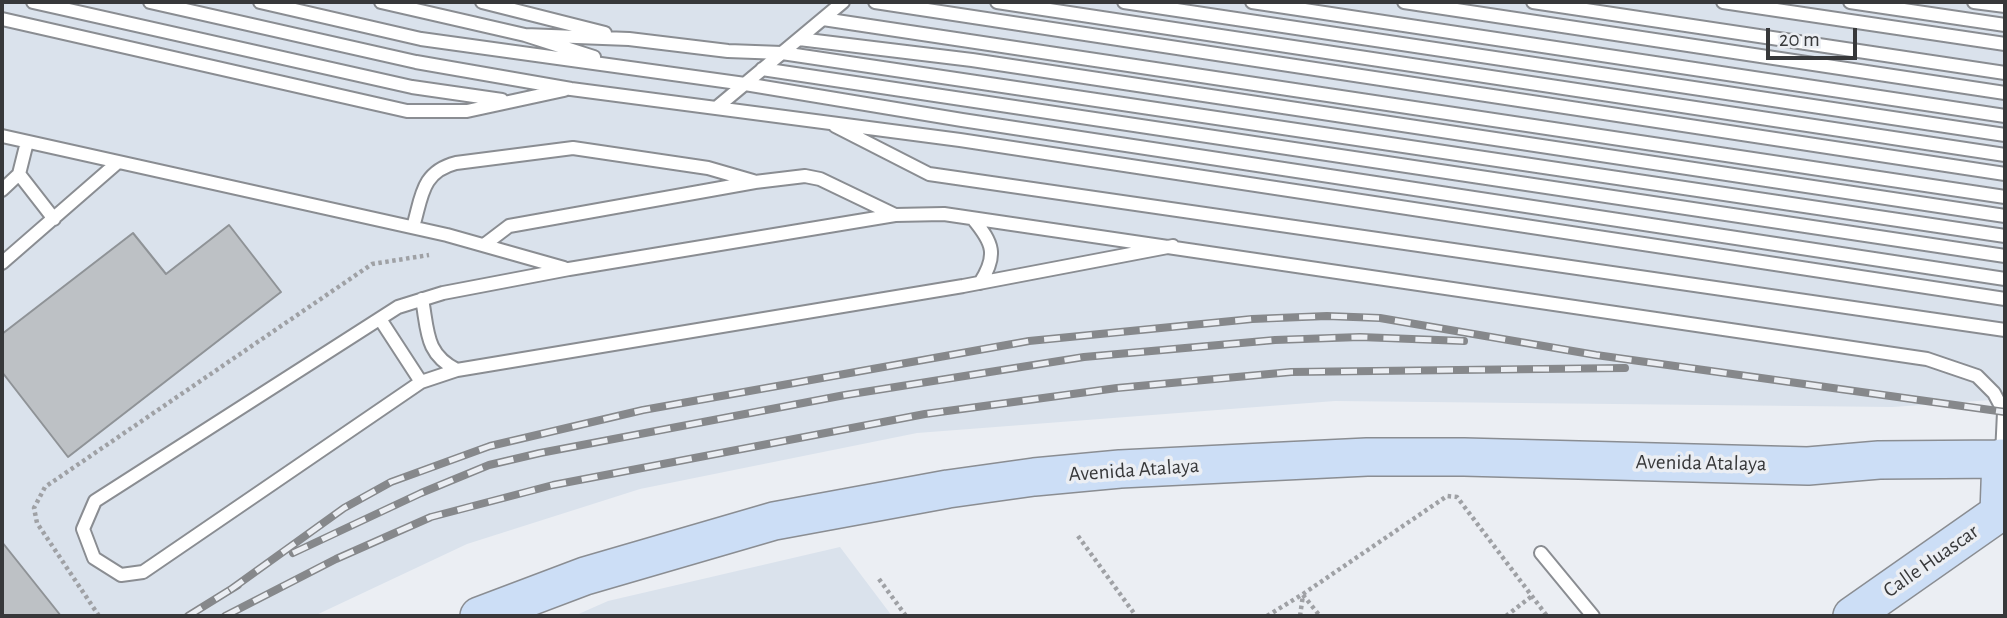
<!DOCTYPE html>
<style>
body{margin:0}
#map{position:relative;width:2007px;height:618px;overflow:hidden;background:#ebeef3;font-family:"Alegreya Sans",sans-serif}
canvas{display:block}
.frame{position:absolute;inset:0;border:4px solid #37383a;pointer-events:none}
.scale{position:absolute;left:1766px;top:28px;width:91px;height:32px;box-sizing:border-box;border:4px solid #37383a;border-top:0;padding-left:9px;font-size:21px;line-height:24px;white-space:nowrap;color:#37383a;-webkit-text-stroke:5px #ebeef3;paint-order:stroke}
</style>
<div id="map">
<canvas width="2007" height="618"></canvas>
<div class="frame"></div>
<div class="scale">20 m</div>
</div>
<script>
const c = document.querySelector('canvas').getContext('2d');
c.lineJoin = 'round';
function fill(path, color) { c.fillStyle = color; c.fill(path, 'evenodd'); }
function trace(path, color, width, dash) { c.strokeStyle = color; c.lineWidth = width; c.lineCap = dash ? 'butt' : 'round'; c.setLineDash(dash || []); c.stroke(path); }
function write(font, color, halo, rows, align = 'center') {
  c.font = font + ' "Alegreya Sans",sans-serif'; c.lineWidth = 7; c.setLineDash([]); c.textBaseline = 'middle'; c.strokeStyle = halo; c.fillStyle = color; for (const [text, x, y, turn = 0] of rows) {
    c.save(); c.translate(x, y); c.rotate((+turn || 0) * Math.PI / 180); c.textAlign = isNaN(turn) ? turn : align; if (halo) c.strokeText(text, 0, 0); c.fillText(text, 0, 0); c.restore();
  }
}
const built = new Path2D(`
 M 2,2 L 2005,2 L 2005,399 L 1893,407 L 1335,401 L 917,433 L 640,489 L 467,544 L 314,616 L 2,616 Z
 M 840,547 L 892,616 L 574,616 L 608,601 Z`);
const building = new Path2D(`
 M 229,225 L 281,292 L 68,457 L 2,372 L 2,334 L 133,233 L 166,274 Z
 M 2,542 L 61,616 L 2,616 Z`);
const path = new Path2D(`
 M 1078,536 L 1136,616
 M 879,579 L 906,616
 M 1303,595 L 1320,616
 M 99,616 L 37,523 L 34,508 L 45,487 L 372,264 L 429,255
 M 1267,616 L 1303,594 L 1447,496 L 1457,497 L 1547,616
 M 1300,616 L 1303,595
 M 1506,616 L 1532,596`);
const lane = new Path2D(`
 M 33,2 L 412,87 L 502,100
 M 150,2 L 416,62 L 571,89 L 960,140 L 2005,299
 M 260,2 L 421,39 L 745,84 L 962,120 L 2005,279
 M 381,2 L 525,35 L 594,57
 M 482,2 L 605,33
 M 875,2 L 2005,174
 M 997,2 L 2005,155
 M 1124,2 L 2005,135
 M 1252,2 L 2005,116
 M 1404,2 L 2005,93
 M 1533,2 L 2005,73
 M 1723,2 L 2005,44
 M 1850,2 L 2005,25
 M 1974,2 L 2005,6
 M 2,19 L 407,111 L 467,111 L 564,90
 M 823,19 L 2005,197
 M 525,35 L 629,39 L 728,51 L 782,53 L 2005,236
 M 799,39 L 972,60 L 2005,216
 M 762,69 L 2005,256
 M 716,108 L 843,2
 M 835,126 L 929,174 L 2005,330
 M 2,136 L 447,235 L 564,268
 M 19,174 L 54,219
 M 2,190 L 19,174 L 27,142
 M 973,219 C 993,243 998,255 980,283
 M 413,227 C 422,197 421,172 456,163 L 573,148 L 708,168 L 753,181
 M 484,245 L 509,226 L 755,182 L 805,176 L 820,179 L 895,215
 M 1173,246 L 963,286 L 457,370 L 421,382 L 143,572 L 121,575 L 94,558 L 83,529 L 95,501 L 398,307 L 443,293 L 569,269 L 895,215 L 944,214 L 1927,359 L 1977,376 L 1994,393 L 2004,412 L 2002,455
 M 2,263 L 117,163
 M 422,299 C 428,331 425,354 457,370
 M 380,319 L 421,382
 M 1541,553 L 1593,616`);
const secondary = new Path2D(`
 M 479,616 L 585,576 L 774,521 L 948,489 L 1034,477 L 1120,469 L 1367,457 L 1464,457 L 1808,466 L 1879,460 L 2005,459
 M 1852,616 L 1999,513 L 2001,458`);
const rail = new Path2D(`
 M 293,553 L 421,493 L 489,465 L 540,453 L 845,395 L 1084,357 L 1275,340 L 1360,337 L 1464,341
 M 230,590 L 344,508 L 391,482 L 490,446 L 643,410 L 1029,341 L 1252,319 L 1327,316 L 1380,318 L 1596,355 L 2005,412
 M 188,616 L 238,585
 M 225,616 L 336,559 L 431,517 L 553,485 L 925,414 L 1117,388 L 1291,372 L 1625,368`);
const streetNames = [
 ["Avenida Atalaya",1701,463,1],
 ["Avenida Atalaya",1134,470,-4],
 ["Calle Huascar",1931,561,-35]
];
fill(built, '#dae2ec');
fill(building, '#bdc1c5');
trace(building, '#8f9397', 2);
trace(lane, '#8a8d92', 16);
trace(secondary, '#8a8d92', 40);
trace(path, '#9fa1a5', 4.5, [3.5, 3.5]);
trace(lane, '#fff', 12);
trace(secondary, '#ccdef6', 37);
trace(rail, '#86888b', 8);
trace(rail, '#ebeef3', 5, [16]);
write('21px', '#37383a', '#ebeef3', streetNames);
</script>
